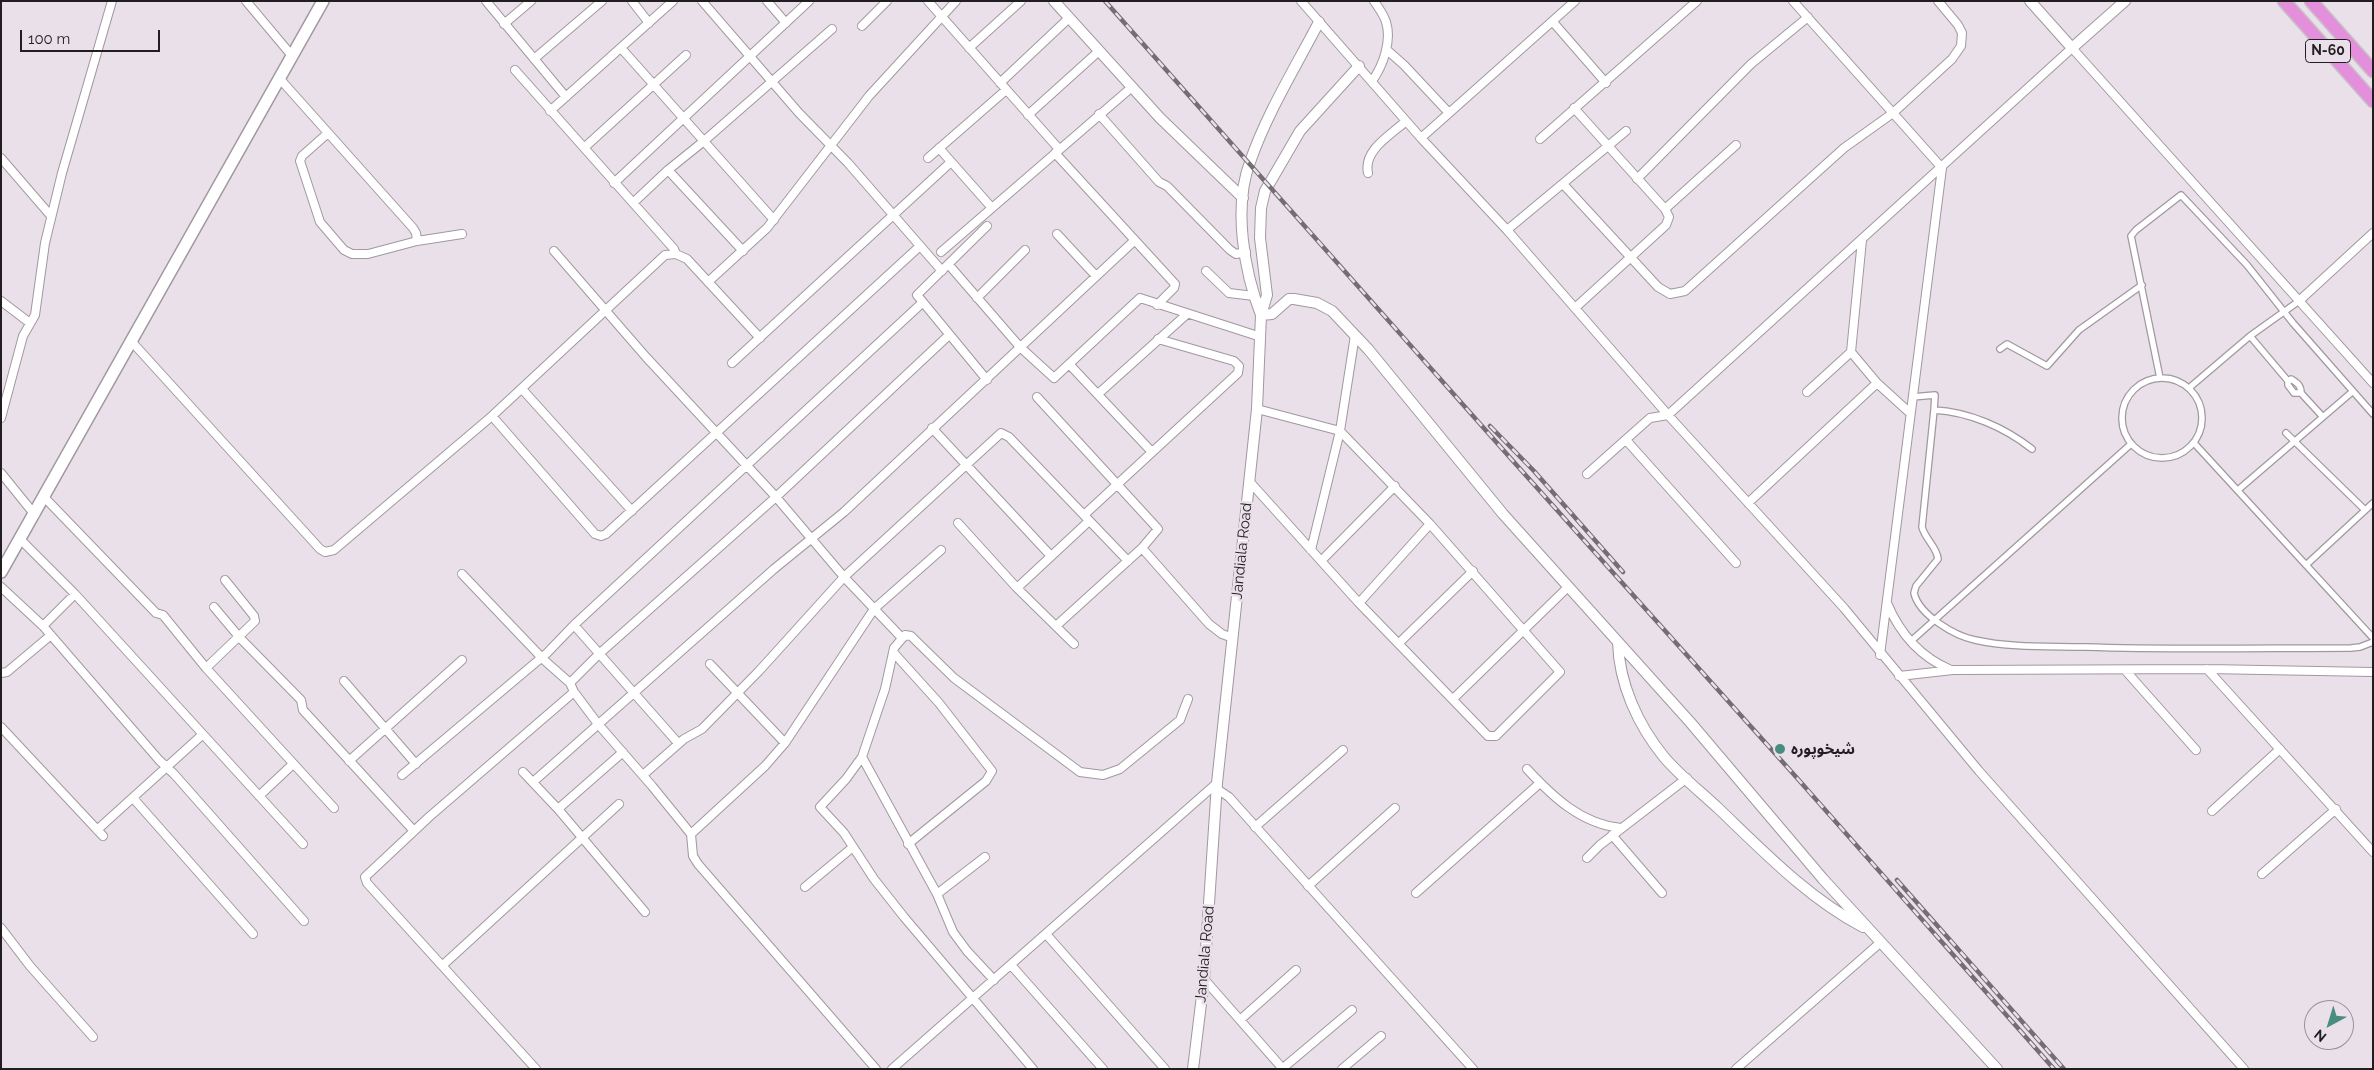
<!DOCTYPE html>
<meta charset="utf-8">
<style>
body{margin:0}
#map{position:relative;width:2374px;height:1070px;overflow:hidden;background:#eae0e9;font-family:Raleway,sans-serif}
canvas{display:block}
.frame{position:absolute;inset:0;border:2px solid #211d21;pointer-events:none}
.north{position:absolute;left:2304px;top:1000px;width:50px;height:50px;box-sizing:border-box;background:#eae0e9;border:1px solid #9a9299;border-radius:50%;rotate:219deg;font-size:14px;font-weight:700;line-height:20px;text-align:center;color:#211d21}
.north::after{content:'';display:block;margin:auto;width:18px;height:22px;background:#498d81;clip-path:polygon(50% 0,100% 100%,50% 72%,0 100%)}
.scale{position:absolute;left:20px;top:30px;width:140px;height:22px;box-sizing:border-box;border:2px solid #211d21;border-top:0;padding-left:6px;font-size:15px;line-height:18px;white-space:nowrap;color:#211d21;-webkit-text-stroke:4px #eae0e9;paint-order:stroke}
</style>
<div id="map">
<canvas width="2374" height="1070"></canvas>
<div class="frame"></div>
<div class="north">N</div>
<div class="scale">100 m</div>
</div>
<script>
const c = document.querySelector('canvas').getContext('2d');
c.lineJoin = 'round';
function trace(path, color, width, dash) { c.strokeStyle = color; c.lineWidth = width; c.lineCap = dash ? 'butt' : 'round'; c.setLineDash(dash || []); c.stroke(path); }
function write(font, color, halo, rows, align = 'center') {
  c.font = font + ' Raleway,"Noto Sans Arabic",sans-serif'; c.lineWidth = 5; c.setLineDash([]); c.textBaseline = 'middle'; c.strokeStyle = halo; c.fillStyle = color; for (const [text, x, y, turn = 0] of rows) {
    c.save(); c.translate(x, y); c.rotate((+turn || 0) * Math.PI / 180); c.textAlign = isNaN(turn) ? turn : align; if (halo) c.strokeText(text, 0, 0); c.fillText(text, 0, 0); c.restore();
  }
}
const pedestrian = new Path2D(`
 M 2250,336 L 2288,381 L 2288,385 L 2294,393 L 2301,393
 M 2000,349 L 2007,344 L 2047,366 L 2079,330 L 2142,285
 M2122 418a40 40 0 1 1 80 0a40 40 0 1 1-80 0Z
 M 2160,378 L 2131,236 L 2136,230 L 2181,195 L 2247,265 L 2293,323 L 2373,414
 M 2288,381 L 2291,379 C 2298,383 2301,386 2301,393 L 2323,417
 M 2189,388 L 2250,336 L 2299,301
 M 1912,397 L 1935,395 L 1934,410 C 1969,412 2004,427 2032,449
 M 1934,410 L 1922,527 C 1925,539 1937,547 1938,559 L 1916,586 L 1914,593 C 1919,615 1955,636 1975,640 C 2011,648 2048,646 2085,647 C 2173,650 2262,648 2351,648 L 2360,647 L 2373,642
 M 2286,433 L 2365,510
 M 2194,443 L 2373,638
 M 2238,490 L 2352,392
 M 2306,565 L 2373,503
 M 1910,642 L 2131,444`);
const minor = new Path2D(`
 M 246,1 L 293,57
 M 486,1 L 566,97
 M 632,1 L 649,23
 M 702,1 L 799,113 L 848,163 L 942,271
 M 767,1 L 786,23
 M 928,1 L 1059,149
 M 1301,1 L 1421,138 L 1507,230 L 1668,415 L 1844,608 L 1979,771 L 2244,1069
 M 1793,1 L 1942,168 L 1880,655
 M 1553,22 L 1606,83
 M 504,24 L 531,1
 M 862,26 L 887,1
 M 621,48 L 774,220
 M 969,48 L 1021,1
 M 1387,50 L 1404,65 L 1449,113
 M 534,59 L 602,1
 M 515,70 L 674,249 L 676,254
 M 280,79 L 413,228 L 416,233 L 417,241
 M 1372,81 C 1383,66 1392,41 1386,22 C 1384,15 1378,7 1374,1
 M 1000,83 L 1069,18
 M 1574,108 L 1665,209 L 1669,217 L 1666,225 L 1575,308
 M 550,111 L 673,1
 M 1099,114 L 1159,182 L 1167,186 L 1230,250 L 1236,254 L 1246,252
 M 1028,115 L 1099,51
 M 328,133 L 302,156 L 300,161 L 320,222 L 344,250 L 352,254 L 368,254 L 417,241 L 462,234
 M 1421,138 L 1575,1
 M 1540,139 L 1697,1
 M 585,147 L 686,55
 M 939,148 L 992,208
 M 1055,153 L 1175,284 L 1174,288 L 1157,305
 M 1,158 L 51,216
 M 928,158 L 1006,90
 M 668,170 L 743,251
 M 1368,173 C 1363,150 1391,135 1406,121
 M 1637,179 L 1751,64 L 1808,17
 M 614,183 L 809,1
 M 1563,184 L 1658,287 L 1670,294 L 1685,291 L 1844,148 L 1893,113 L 1952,59 L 1961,46 L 1962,33 L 1958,25 L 1938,1
 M 633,203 L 668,170 L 704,141 L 832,29
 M 1665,209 L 1736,145
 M 1507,230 L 1626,131
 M 1057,234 L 1096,276
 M 1862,240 L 1851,352 L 1877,383 L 1910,413
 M 554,251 L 646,357 L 776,497 L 844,577 L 901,637
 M 941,252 L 1132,87
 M 949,265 L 1020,347 L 1054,378 L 1140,298 L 1261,337
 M 1206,271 L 1229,293 L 1254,296
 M 708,282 L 767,228 L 869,96 L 956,1
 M 977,298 L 1025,250
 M 1,301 L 30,323
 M 2299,301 L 2373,233
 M 132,342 L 320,549 L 325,552 L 334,550 L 492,416 L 665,255 L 676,254 L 687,259 L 760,338
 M 732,363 L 951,162
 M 1069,364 L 1152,452
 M 987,380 L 917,295 L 987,226
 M 522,389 L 632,511
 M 1807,392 L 1851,352
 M 1098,394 L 1187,314
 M 1037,397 L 1158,529 L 1142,548 L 1056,626
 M 492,416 L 595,534 L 601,536 L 606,534 L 920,246
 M 1,418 L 23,336 L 35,315 L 45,243 L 62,173 L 112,1
 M 932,428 L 1051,556
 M 1626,440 L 1736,563
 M 1,473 L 35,515
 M 1587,474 L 1650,418 L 1668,415 L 2072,48 L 2373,383
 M 1249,481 L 1359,603 L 1488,736 L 1496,736 L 1560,672 L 1430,524 L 1340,431 L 1257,409
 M 45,498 L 156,613 L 163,615 L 206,668 L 334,808
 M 1748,503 L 1877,383
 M 1084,515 L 1238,373 L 1239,366 L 1234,361 L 1158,339
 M 958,523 L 1017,588 L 1074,644
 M 21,540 L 75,594 L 303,844
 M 1142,548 L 1209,624 L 1222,634 L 1233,638
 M 1311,550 L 1340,431 L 1355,335
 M 1321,561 L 1395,486
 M 462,574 L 544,660 L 570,683 L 574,692 L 598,724 L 652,786 L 691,834 L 693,856 L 698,864 L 876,1069
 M 1,587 L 43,626 L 159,760 L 174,774 L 304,921
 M 1017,588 L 1089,521
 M 1359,603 L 1430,524
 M 1887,603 C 1900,634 1920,657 1951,670
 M 214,607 L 240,638 L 301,700 L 303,710 L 414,831
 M 574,625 L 678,743
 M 43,626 L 75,594
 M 1399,643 L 1473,571
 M 893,652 L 939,703 L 992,771 L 986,781 L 908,844
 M 710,664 L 785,743
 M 206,668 L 255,621 L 254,616 L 225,580
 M 2207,669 L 2373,852
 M 2125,670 L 2196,750
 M 1,673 L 7,672 L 51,635
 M 1899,676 L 1953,670 L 2207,669 L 2373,672
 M 344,681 L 416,764
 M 570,683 L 599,654 L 776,497 L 949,335
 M 1453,699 L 1568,587
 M 1,727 L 103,836
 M 862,757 L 937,894 L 953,932 L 967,951 L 994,980
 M 349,761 L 462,660
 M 1527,769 C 1553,797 1581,824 1621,828
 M 523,772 L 558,809 L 645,912
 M 402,775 L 547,653 L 574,625 L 922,303
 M 643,775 L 684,739 L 702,729 L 759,671 L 844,577 L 1001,433 L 1009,437 L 1128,561
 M 533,782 L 774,569 L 844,512 L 1135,240
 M 1217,789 L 1229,797 L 1473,1069
 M 259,796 L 293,764
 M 133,798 L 253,934
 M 558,809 L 623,752
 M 2212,811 L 2280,749
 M 1255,827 L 1343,750
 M 97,830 L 202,735
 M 691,834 L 765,766 L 785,743 L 874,609 L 941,550
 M 1612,835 L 1662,893
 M 1587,858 L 1600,845 L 1687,778
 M 2262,874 L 2336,809
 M 1308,886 L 1395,808
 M 805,887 L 853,847
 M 1416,893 L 1540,783
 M 937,894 L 985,857
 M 1,928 L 30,966 L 93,1037
 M 1046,934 L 1165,1069
 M 443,965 L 619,804
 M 1011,965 L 1103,1069
 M 1204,979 L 1283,1069
 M 1240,1020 L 1296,970
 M 1283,1068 L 1352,1010
 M 536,1069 L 367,883 L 365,877 L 429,817 L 574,692
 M 892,1069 L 1217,783
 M 1033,1069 L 904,917 L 874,879 L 844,833 L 820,807 L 846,779 L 862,757 L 885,689 L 894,648 L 905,635 L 911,636 L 954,678 L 1080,772 L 1103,775 L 1120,769 L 1180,720 L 1188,699
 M 1342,1069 L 1381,1036
 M 1736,1069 L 1881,942`);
const tertiary = new Path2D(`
 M 1054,1 L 1160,118 L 1243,198
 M 2030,1 L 2072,48 L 2125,1
 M 1261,315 L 1272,314 L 1289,299 L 1294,299 L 1317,303 L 1332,311 L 1368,349 L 1503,514 L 1690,722 L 1823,879 L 1997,1069
 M 1261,315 C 1244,271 1233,207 1250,162 C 1267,113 1295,68 1319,22
 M 1618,642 C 1619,684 1638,725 1664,757 C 1680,776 1701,792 1719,809 C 1764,852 1808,898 1863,927
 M 1193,1069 L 1204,979 L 1217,783 L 1257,409 L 1261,315 L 1267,295 L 1260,238 L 1261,208 L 1265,191 L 1300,131 L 1359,66`);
const secondary = new Path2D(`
 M 1,572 L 323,1`);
const trunk = new Path2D(`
 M 2284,1 L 2373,101
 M 2311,1 L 2373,71`);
const rail = new Path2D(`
 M 1105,1 L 1513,461 L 1797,778 L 2054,1069
 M 1490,426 L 1534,471 L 1623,572
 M 1897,880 L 2064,1069`);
const markers = [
 [1780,749,6,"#498d81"]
];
const shields = [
 [2328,51,45]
];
const shieldNames = [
 ["N-60",2328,51]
];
const streetNames = [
 ["Jandiala Road",1242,551,-84],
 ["Jandiala Road",1205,954,-85]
];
const poiNames = [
 ["شیخوپورہ",1791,749]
];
trace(pedestrian, '#a298a0', 8);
trace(minor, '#a298a0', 10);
trace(tertiary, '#a298a0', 12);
trace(secondary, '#a298a0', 14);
trace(trunk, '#c5c4c5', 15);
trace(pedestrian, '#fff', 5.5);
trace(minor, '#fff', 8);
trace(tertiary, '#fff', 10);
trace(secondary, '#fff', 11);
trace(trunk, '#e48fdb', 12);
trace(rail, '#746e74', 4.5);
trace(rail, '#eae0e9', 2.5, [8]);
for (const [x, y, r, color] of markers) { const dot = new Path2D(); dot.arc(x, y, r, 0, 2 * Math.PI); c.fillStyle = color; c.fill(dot); trace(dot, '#eae0e9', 2); }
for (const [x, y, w] of shields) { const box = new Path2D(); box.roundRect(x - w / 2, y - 11.5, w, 23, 4); c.fillStyle = '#eae0e9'; c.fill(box); trace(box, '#211d21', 1); }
write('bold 14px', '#211d21', null, shieldNames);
write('15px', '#211d21', '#eae0e9', streetNames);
write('bold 15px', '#211d21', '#eae0e9', poiNames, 'left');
</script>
